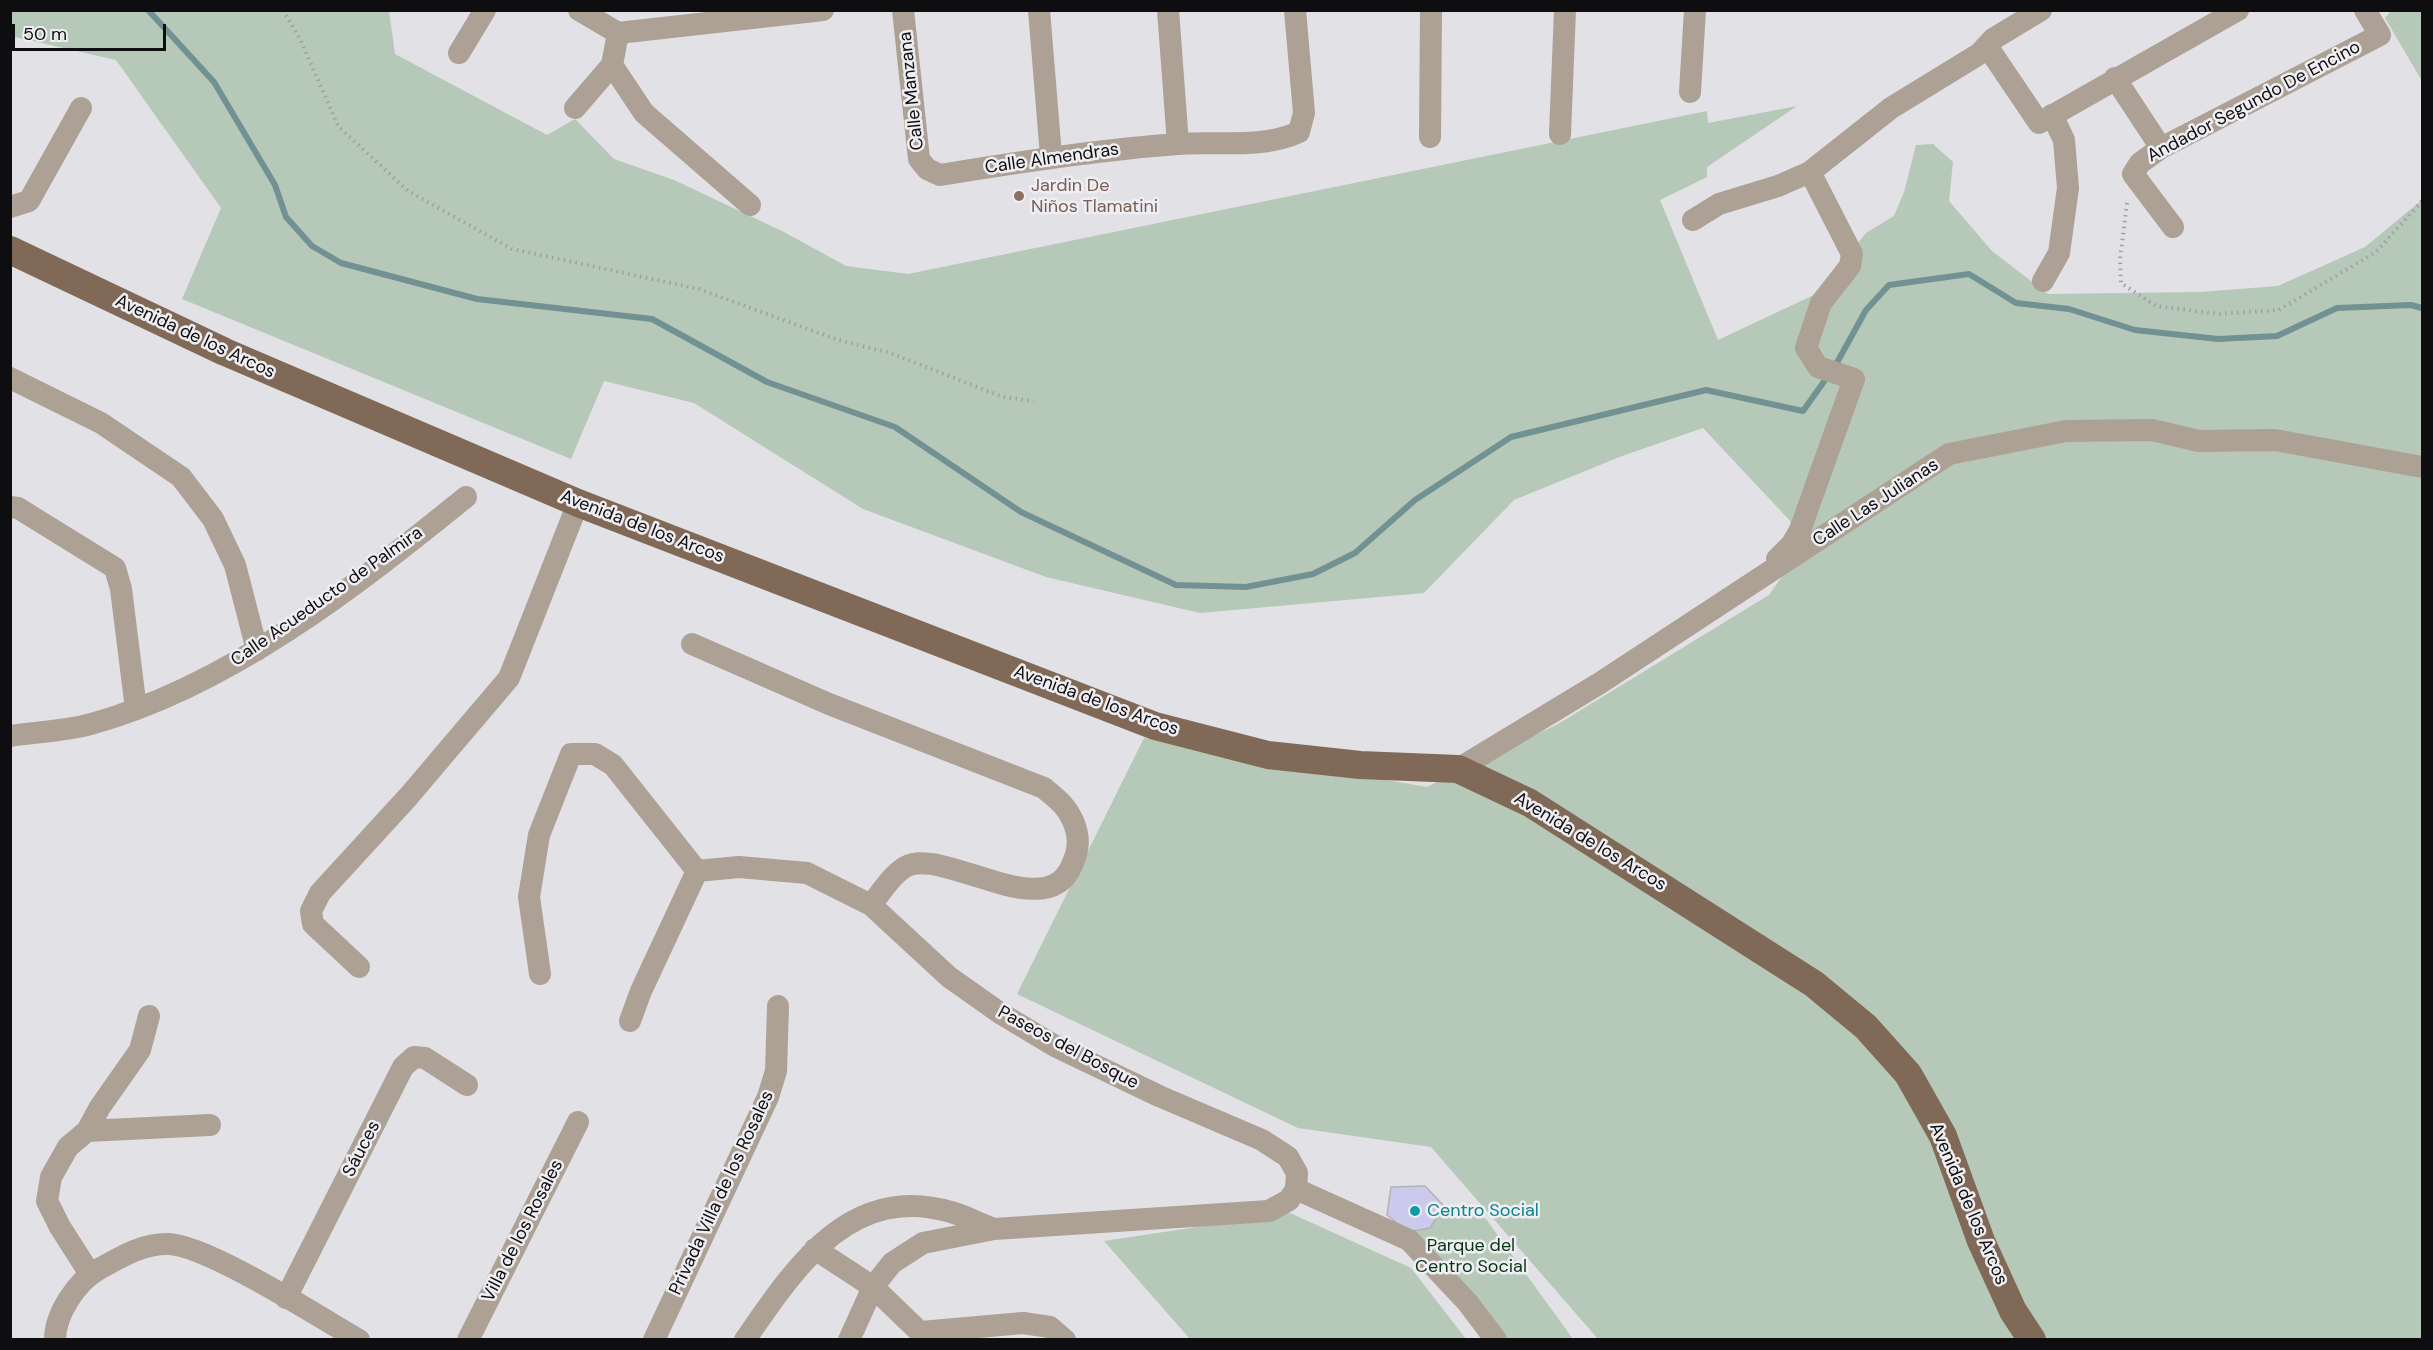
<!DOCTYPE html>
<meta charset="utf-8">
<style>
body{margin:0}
#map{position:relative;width:2433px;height:1350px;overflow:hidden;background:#e1e1e6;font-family:"DM Sans",sans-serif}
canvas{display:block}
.frame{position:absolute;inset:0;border:12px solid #0e0e10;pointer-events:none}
.scale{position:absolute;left:12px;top:24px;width:154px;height:27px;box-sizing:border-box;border:3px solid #0e0e10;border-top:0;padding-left:8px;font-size:18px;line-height:21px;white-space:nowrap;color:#0e0e10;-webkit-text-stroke:4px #eeeef3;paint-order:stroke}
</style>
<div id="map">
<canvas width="2433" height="1350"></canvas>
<div class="frame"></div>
<div class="scale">50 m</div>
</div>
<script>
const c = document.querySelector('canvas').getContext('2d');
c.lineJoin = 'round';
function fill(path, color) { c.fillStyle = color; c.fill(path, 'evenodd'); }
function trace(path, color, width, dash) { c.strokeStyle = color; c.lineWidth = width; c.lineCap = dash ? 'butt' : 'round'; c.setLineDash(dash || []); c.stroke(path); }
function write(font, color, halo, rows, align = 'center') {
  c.font = font + ' "DM Sans",sans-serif'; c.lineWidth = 5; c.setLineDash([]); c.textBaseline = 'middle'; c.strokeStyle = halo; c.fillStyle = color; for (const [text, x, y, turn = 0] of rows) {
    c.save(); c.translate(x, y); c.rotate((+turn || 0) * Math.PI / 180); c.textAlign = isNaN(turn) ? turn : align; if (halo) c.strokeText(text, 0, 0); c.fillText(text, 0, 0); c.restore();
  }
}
const green = new Path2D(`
 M 11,11 L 389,11 L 395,54 L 547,135 L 575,119 L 614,159 L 674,180 L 784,232 L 846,266 L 908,274 L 1707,111 L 1708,123 L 1797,106 L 1707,167 L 1707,177 L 1660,200 L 1718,340 L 1816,294 L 1866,233 L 1894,216 L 1904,192 L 1916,145 L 1933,144 L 1953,162 L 1949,201 L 1992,251 L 2048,294 L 2199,292 L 2278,286 L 2365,247 L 2422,200 L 2422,1339 L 1598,1339 L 1431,1147 L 1298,1128 L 1017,994 L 1144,738 L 1427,787 L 1558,724 L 1769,595 L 1808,540 L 1703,428 L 1622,456 L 1514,500 L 1424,593 L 1200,613 L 1046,577 L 863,509 L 694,403 L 604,381 L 571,459 L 182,299 L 221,208 L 116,60 L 11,36 Z
 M 2391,11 L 2422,11 L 2422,81 L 2385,18 Z
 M 1444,1206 L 1486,1219 L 1573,1339 L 1494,1339 L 1408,1232 L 1430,1228 Z
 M 1290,1213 L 1411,1268 L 1466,1339 L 1190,1339 L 1104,1241 Z`);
const stream = new Path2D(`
 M 148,10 L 214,82 L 275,185 L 286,217 L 312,246 L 341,263 L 477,299 L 652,319 L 767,382 L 895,427 L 1021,512 L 1176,585 L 1246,587 L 1313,574 L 1355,553 L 1415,500 L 1511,437 L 1706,390 L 1803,411 L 1828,376
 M 1834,368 L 1866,310 L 1889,285 L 1969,274 L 2016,303 L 2069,309 L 2135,330 L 2218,339 L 2277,336 L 2337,308 L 2411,305 L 2422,308`);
const building = new Path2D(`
 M 1425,1186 L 1444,1206 L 1430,1228 L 1408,1232 L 1387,1215 L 1391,1187 Z`);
const path = new Path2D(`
 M 283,10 L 300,39 L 338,126 L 408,191 L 512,249 L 699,289 L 838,340 L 890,353 L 1003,397 L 1034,401
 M 2127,203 L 2120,260 L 2121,283 L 2156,306 L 2218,314 L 2279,310 L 2376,252 L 2422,201`);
const minor = new Path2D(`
 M 579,10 L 618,33 L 823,10
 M 903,10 L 919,159 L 927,169 L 940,175 C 1019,162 1097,150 1177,144 C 1216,141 1263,149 1299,132 L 1304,113 L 1295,10
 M 1039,10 L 1051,156
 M 1168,10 L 1178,144
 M 618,33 L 612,65 L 644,113 L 750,205
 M 1991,44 L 1989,49 L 2039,123 L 2238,10
 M 459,53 L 485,10
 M 2115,78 L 2161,148
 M 1690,92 L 1695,10
 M 575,108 L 612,65
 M 1560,134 L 1565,10
 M 1430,137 L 1431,10
 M 10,207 L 29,201 L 81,108
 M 1693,220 L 1719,204 L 1778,186 L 1810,172 L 1891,108 L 1979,54 L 1993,39 L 2041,10
 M 2173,227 L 2133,174 L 2140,163 L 2161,148 L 2380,35 L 2365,10
 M 2043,281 L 2059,253 L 2068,188 L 2064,140 L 2052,115
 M 10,378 L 101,423 L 181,477 L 213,519 L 235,565 L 257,650
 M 10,507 L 18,508 L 115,568 L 121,589 L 136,709
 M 1777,559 L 1792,544 L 1800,530 L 1854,379 L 1818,367 L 1806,348 L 1821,303 L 1850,266 L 1852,254 L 1810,172
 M 692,644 L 829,704 L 1044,788 C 1057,799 1066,805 1073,821 C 1080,837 1079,850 1072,865 C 1048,923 957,856 913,864 C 896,867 881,893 871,905
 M 10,736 C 37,732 66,731 91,724 C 229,686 356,586 466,497
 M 1458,769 L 1600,683 L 1949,454 L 2066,431 L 2152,430 L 2199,441 L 2275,440 L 2422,467
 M 697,871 L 739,867 L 807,873 L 871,905 L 949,977 L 1000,1013 L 1055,1046 L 1159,1096 L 1262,1140 L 1288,1157 L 1297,1173 L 1296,1189 L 1289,1200 L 1269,1211 L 994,1229 L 923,1243 L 892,1263 L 873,1287 L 849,1340
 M 359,967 L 313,924 L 311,911 L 320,893 L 408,797 L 509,678 L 578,503
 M 540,974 L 529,897 L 539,835 L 571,754 L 595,754 L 613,765 L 697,871
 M 630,1021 L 641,991 L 697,871
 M 87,1131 L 100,1107 L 140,1050 L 149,1016
 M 1296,1189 L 1409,1240 L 1468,1303 L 1496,1340
 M 815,1249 L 873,1287 L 928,1340
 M 90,1274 L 60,1227 L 47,1201 L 51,1177 L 68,1147 L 87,1131 L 210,1125
 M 286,1298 L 403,1067 L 414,1057 L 425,1058 L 467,1085
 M 921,1332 L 1023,1323 L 1050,1327 L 1065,1340
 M 55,1340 C 55,1314 77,1281 99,1269 C 121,1257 141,1244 167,1244 C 204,1243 321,1318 359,1340
 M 468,1340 L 578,1122
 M 654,1340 L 768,1097 L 776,1071 L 778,1006
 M 745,1340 C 795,1268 850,1182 951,1212 C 966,1216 980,1224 994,1229`);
const major = new Path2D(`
 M 10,250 L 225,352 L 578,503 L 1155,726 L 1268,755 L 1360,765 L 1458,769 L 1530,803 L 1814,984 L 1866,1027 L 1908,1074 L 1943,1136 L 1981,1241 L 2013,1311 L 2032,1340`);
const markers = [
 [1019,196,6,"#8d6e63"],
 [1415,1211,6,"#0f9aa8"]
];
const streetNames = [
 ["Calle Manzana",912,91,-96],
 ["Andador Segundo De Encino",2254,102,-28],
 ["Calle Almendras",1052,159,-8],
 ["Avenida de los Arcos",195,337,25],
 ["Calle Las Julianas",1876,503,-33],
 ["Avenida de los Arcos",642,527,21],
 ["Calle Acueducto de Palmira",327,597,-35],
 ["Avenida de los Arcos",1096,701,20],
 ["Avenida de los Arcos",1590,842,31],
 ["Paseos del Bosque",1068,1048,28],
 ["Sáuces",362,1149,-63],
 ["Privada Villa de los Rosales",722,1193,-65],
 ["Avenida de los Arcos",1968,1204,67],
 ["Villa de los Rosales",523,1231,-63]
];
const educationNames = [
 ["Jardin De",1031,186],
 ["Niños Tlamatini",1031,207]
];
const cultureNames = [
 ["Centro Social",1427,1211]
];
const parkNames = [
 ["Parque del",1471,1246],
 ["Centro Social",1471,1267]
];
fill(green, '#b6c8b7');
trace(stream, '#719193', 6);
fill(building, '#cbc9ec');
trace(building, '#b1b1b6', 1.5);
trace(path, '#a0a0a4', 4, [1.5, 4.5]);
trace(minor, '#ada095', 22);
trace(major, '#816957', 28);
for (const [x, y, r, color] of markers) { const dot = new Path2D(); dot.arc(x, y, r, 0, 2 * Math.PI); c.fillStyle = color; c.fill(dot); trace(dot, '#eeeef3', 2); }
write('18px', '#0e0e10', '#eeeef3', streetNames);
write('18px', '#785e54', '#eeeef3', educationNames, 'left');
write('18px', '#0d838f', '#eeeef3', cultureNames, 'left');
write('18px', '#073511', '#eeeef3', parkNames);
</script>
